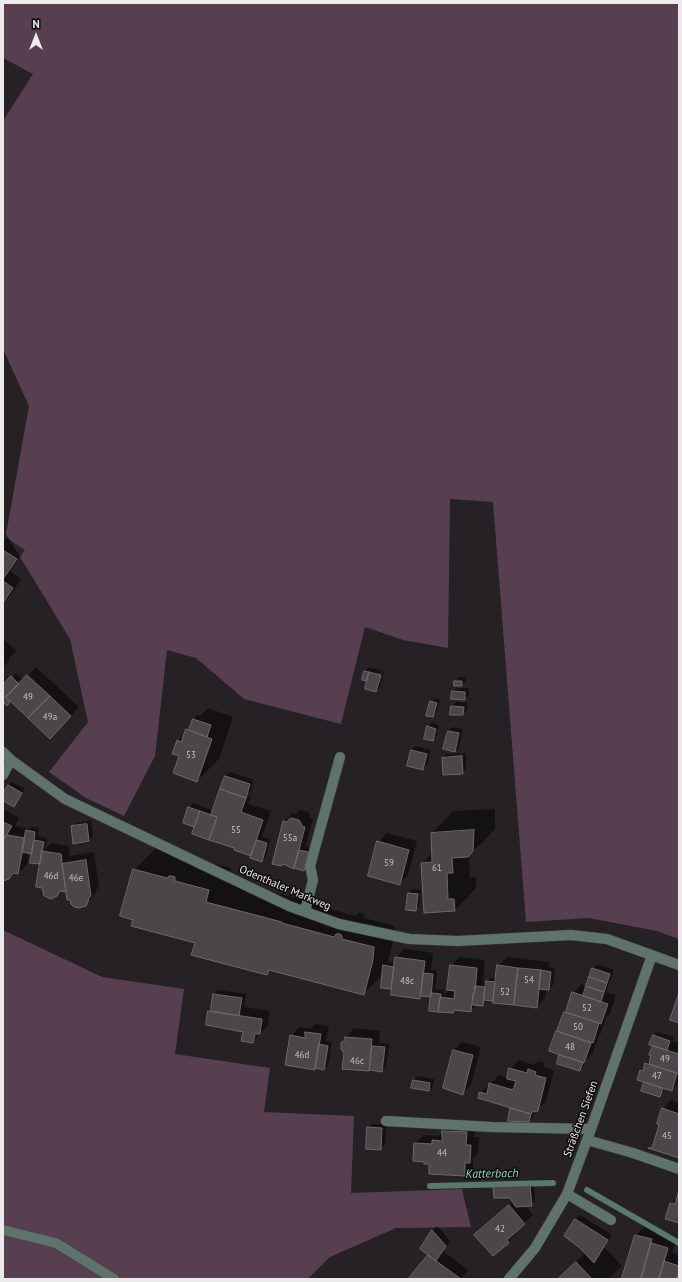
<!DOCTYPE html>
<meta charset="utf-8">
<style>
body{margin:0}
#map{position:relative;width:682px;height:1282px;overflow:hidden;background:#252124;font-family:"PT Sans",sans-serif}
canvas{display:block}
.frame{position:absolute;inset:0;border:4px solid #edeaec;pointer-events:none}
.north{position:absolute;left:16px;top:16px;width:40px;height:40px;-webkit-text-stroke:3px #0d0b0c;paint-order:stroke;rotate:0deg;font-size:11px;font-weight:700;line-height:16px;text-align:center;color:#edeaec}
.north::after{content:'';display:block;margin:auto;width:14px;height:18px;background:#edeaec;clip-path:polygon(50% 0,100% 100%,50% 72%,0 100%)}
</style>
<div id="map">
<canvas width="682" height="1282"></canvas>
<div class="frame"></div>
<div class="north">N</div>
</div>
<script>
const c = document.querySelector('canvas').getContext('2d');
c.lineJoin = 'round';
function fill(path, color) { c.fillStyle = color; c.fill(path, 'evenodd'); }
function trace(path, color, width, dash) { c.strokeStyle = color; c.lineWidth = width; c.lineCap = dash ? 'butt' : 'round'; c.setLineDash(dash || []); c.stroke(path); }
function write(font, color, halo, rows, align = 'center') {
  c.font = font + ' "PT Sans",sans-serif'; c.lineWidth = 3; c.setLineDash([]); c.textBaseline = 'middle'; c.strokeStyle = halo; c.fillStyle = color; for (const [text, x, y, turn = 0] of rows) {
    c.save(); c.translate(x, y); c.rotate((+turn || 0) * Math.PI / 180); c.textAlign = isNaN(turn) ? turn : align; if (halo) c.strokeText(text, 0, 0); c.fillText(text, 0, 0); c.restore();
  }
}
const green = new Path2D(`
 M 3,3 L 679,3 L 679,939 L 657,931 L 589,918 L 526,922 L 493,502 L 450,499 L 448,648 L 403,640 L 365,627 L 341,724 L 244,699 L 196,658 L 167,650 L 155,756 L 124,816 L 86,798 L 49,772 L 88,722 L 70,639 L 6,534 L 29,406 L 3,349 L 3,121 L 33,74 L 3,58 Z
 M 3,930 L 102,977 L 184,989 L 175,1054 L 270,1068 L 264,1112 L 354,1116 L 351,1193 L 462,1189 L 471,1227 L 396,1228 L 330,1257 L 308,1279 L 3,1279 Z`);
const shadow = new Path2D(`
 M 7,538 L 25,550 L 10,571 L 21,579 L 9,597 L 3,602 L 3,542 Z
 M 3,639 L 16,651 L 8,659 L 10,660 L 3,667 Z
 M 36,667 L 79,707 L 59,729 L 10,700 L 6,704 L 3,701 L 3,686 L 16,673 L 23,680 Z
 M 369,667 L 381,670 L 376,687 L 378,687 L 383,670 L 384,671 L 380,687 L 376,691 L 368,681 L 363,680 L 365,671 Z
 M 459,677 L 466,677 L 466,681 L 462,685 L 455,681 Z
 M 457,688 L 469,688 L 469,695 L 465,699 L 453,692 Z
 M 435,698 L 440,699 L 437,712 L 432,716 L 431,702 Z
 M 456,702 L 468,703 L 467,710 L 463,714 L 452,706 Z
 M 208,708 L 233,717 L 219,759 L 197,781 L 180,756 L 178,741 L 192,725 L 193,719 L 198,715 L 200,716 Z
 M 432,723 L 439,725 L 437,735 L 433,739 L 428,727 Z
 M 453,727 L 463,729 L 459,747 L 455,751 L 448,731 Z
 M 416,746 L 431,750 L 427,765 L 423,769 L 412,750 Z
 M 466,753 L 466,769 L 462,773 L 443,758 L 447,754 Z
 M 230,772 L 254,780 L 251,789 L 253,789 L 241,801 L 243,802 L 252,793 L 248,804 L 271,811 L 262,837 L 270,839 L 266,857 L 262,861 L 196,827 L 184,822 L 189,808 L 193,803 L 214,811 L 226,776 Z
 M 12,782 L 25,789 L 17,802 L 13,806 L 3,800 L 3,795 L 8,786 Z
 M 3,809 L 19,818 L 15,826 L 29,829 L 31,827 L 39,828 L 38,836 L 47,838 L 45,849 L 52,843 L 69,846 L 70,856 L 94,852 L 99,887 L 96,890 L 95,894 L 86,903 L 67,891 L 62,890 L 57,896 L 41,864 L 33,853 L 29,853 L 27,865 L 18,873 L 14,872 L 8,878 L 3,879 Z
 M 495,809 L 495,829 L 469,856 L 470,878 L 476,877 L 476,888 L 455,910 L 422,863 L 433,853 L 432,833 L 453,811 Z
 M 300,810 L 308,812 L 310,816 L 309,818 L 313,819 L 306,846 L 312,848 L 308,866 L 304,870 L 284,822 L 292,813 L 296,814 Z
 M 91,820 L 93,836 L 89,840 L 74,843 L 72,827 L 76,823 Z
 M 387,833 L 417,841 L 408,875 L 400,883 L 378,842 Z
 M 156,848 L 189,857 L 192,854 L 195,854 L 196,855 L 197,859 L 231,868 L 227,880 L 303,900 L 303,902 L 356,916 L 359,913 L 363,913 L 364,918 L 395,926 L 394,938 L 388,962 L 395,963 L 396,958 L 404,949 L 433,953 L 431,970 L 437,971 L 435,989 L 444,990 L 444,995 L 450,989 L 451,966 L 459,957 L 485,960 L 483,983 L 487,983 L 491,978 L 497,978 L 498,966 L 507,957 L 549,962 L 549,967 L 555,968 L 553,985 L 549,989 L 546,989 L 545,998 L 537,1007 L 495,998 L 493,1000 L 487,999 L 482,1005 L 477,1005 L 470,1011 L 455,1009 L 453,1012 L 432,996 L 423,995 L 420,998 L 393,986 L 391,988 L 384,974 L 363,994 L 271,970 L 267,974 L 196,942 L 134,919 L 134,870 ZM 447,997 L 459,998 L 459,1000 L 447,999 Z
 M 413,889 L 421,890 L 419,906 L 415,910 L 407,909 L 409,893 Z
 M 597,964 L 614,970 L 606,992 L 616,995 L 610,1014 L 606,1017 L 601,1033 L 598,1037 L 593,1053 L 586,1060 L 584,1066 L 580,1070 L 558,1063 L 561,1054 L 556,1032 L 559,1029 L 565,1012 L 584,997 L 584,995 L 574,992 L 582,984 L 587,986 L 593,969 Z
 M 218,990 L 246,994 L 244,1007 L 270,1011 L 268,1025 L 253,1042 L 244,1031 L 207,1025 L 209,1011 L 213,1007 L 214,994 Z
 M 315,1024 L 329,1026 L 326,1041 L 332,1042 L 328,1065 L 324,1069 L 291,1036 L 300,1027 L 310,1029 Z
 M 354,1028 L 380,1031 L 379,1043 L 389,1044 L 386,1066 L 382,1071 L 343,1068 L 346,1037 Z
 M 657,1032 L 674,1037 L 672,1041 L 679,1043 L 679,1082 L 671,1090 L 665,1087 L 663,1092 L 659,1096 L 645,1082 L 641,1071 L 645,1067 L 646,1063 L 652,1058 L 653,1036 Z
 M 462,1042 L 481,1047 L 471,1085 L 462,1094 L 444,1088 L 454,1050 Z
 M 519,1060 L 534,1065 L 538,1061 L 544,1063 L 543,1067 L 554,1070 L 546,1101 L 537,1110 L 535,1110 L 533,1117 L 529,1121 L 509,1120 L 512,1107 L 480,1093 L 489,1084 L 490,1085 L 499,1075 L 508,1078 L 510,1069 Z
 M 418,1076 L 434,1079 L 433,1086 L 429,1090 L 412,1087 L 414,1080 Z
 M 671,1100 L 679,1103 L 679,1157 L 661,1124 L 663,1109 Z
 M 452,1123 L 475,1124 L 474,1137 L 479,1137 L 478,1153 L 473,1158 L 473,1166 L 464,1175 L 430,1163 L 415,1143 L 424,1135 L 438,1136 Z
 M 372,1124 L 386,1124 L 385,1144 L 381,1149 L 368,1128 Z
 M 534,1182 L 535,1201 L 531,1205 L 525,1205 L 533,1215 L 515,1232 L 517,1233 L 508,1242 L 484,1226 L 514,1201 L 511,1196 L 494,1188 L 498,1184 Z
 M 679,1193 L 679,1222 L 671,1204 L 678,1197 Z
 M 580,1215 L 612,1235 L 604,1247 L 622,1266 L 609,1279 L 559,1279 L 585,1253 L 576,1219 Z
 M 437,1226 L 450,1241 L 443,1251 L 468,1270 L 461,1279 L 412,1279 L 429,1255 L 421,1249 L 433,1230 Z
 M 644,1227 L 660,1231 L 659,1235 L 676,1240 L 672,1253 L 679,1255 L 679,1279 L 630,1279 L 636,1235 Z`);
const stream = new Path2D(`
 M 430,1186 L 553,1183
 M 587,1190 L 679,1243`);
const building = new Path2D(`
 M 3,550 L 17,559 L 3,579 Z
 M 3,581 L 13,588 L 3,603 Z
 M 364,671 L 369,672 L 367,681 L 362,680 Z
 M 369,672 L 381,675 L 376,692 L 365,689 Z
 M 27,675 L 50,696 L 28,718 L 6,697 Z
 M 11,676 L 19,684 L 6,697 L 10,702 L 7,706 L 3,702 L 3,685 Z
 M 454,681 L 462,681 L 462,686 L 454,686 Z
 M 452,691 L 465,692 L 465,700 L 451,699 Z
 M 50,696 L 71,716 L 50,739 L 28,718 Z
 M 430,701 L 437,703 L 433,717 L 426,716 Z
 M 451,706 L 464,707 L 463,715 L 450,715 Z
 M 193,719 L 211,725 L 207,737 L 189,730 Z
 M 427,726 L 436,729 L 433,741 L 424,739 Z
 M 186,729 L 212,739 L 197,782 L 173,773 L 179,756 L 172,754 L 177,740 L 181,742 Z
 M 448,731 L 459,733 L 455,752 L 443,749 Z
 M 411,750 L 427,754 L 423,770 L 407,766 Z
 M 462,756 L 463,774 L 443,775 L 442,758 Z
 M 225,776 L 250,784 L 246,798 L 220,789 Z
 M 8,785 L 22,793 L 14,807 L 3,801 L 3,793 Z
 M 220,789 L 246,798 L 241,812 L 263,820 L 251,856 L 234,850 L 234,848 L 209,840 L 217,817 L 211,815 Z
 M 188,807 L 200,811 L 194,827 L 183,823 Z
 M 200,811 L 217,817 L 209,840 L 192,834 Z
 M 291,818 L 299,820 L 302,825 L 301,826 L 305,827 L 294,869 L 283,864 L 281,866 L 272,864 L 283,821 L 286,822 Z
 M 3,822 L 12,826 L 3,841 Z
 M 87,824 L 89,841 L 73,844 L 71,826 Z
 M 26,830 L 35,832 L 32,854 L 22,852 Z
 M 474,830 L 473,851 L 468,857 L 452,858 L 453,873 L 447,873 L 448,899 L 454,899 L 455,911 L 424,913 L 421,863 L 432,862 L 431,833 Z
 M 7,835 L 25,838 L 18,874 L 13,873 L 9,879 L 3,881 L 3,841 Z
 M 34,840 L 44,842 L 40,864 L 30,863 Z
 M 257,840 L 267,843 L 262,862 L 250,858 Z
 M 377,841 L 409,850 L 400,885 L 368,876 Z
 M 299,850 L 308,852 L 304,871 L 294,868 Z
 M 42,851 L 61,854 L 66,892 L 60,891 L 57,896 L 51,899 L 44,896 L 42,888 L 36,887 Z
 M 86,860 L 91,896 L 89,897 L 88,902 L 86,906 L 79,908 L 74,907 L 71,904 L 70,900 L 67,900 L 62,864 Z
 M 133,869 L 167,878 L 169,876 L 173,876 L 175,877 L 175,881 L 209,890 L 206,902 L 282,922 L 282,923 L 334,937 L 336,934 L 340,934 L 342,936 L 342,939 L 374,947 L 373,960 L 364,995 L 269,970 L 267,975 L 191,955 L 195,943 L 131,926 L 133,920 L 120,916 Z
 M 408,893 L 418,894 L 416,911 L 406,910 Z
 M 395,957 L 425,961 L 420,999 L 391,995 Z
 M 383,965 L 394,967 L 391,989 L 381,988 Z
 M 450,965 L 477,968 L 475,993 L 473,993 L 471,1012 L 454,1010 L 453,1013 L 438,1012 L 440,997 L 454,999 L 455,991 L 447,990 Z
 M 497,965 L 518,968 L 514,1005 L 493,1003 Z
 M 518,968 L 541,970 L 537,1008 L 514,1005 Z
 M 592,968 L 610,974 L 607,983 L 589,977 Z
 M 541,970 L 551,972 L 549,990 L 539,989 Z
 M 423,973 L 433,974 L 431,997 L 421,996 Z
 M 589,977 L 607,983 L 604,992 L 586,986 Z
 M 486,981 L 495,982 L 493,1001 L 484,1000 Z
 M 475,986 L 485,987 L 483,1006 L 473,1005 Z
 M 586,986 L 604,992 L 601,1002 L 583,996 Z
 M 572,992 L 608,1004 L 601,1024 L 566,1012 Z
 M 431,993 L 441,994 L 438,1012 L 429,1011 Z
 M 679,993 L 679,1023 L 670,1020 Z
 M 213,994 L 242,998 L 239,1016 L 211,1011 Z
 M 208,1011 L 262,1019 L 260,1034 L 255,1034 L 253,1043 L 241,1041 L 243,1032 L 206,1025 Z
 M 564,1012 L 599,1023 L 593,1043 L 557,1031 Z
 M 556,1031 L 591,1043 L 584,1063 L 549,1051 Z
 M 305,1032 L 321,1034 L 315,1070 L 285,1065 L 290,1035 L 305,1038 Z
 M 653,1035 L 670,1041 L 667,1050 L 649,1045 Z
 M 345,1037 L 372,1039 L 369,1071 L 342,1069 L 344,1053 L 341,1049 L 341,1043 L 345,1040 Z
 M 319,1044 L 328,1046 L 324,1070 L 315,1068 Z
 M 372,1046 L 385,1047 L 382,1072 L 370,1070 Z
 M 653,1046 L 679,1054 L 679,1074 L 649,1064 L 651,1055 L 649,1055 Z
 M 453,1050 L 473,1055 L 463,1095 L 443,1088 Z
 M 559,1055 L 583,1062 L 580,1071 L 557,1064 Z
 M 645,1063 L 677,1073 L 672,1091 L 637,1080 L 640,1070 L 643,1071 Z
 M 509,1068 L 527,1073 L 528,1069 L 536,1072 L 535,1075 L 546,1078 L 538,1111 L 532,1112 L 531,1114 L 478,1098 L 479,1092 L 487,1094 L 489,1083 L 513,1090 L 516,1081 L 507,1079 Z
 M 413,1080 L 430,1083 L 429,1091 L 411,1088 Z
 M 644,1082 L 663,1088 L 660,1097 L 641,1091 Z
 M 510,1108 L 531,1114 L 529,1122 L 508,1121 Z
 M 662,1108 L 679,1114 L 679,1158 L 648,1148 L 652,1148 L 659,1125 L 657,1124 Z
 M 367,1127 L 382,1128 L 381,1150 L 366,1149 Z
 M 442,1131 L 467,1132 L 466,1145 L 471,1145 L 470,1163 L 465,1163 L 465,1176 L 429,1174 L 429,1164 L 424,1164 L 424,1162 L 413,1161 L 414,1143 L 432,1144 L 432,1140 L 442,1141 Z
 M 530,1186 L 532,1206 L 516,1207 L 510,1198 L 494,1198 L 493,1187 Z
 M 679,1190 L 679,1223 L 665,1219 L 670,1203 L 675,1204 Z
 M 509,1205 L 525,1224 L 507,1240 L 509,1243 L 493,1256 L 474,1235 Z
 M 575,1219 L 608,1240 L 594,1263 L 580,1248 L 564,1236 Z
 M 432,1230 L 446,1246 L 436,1261 L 420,1249 Z
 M 635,1235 L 652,1239 L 641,1279 L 626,1279 L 622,1278 Z
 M 651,1243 L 668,1248 L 659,1279 L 641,1279 Z
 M 428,1255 L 436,1261 L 461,1279 L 410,1279 L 409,1278 Z
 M 664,1261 L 679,1266 L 679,1272 L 677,1279 L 659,1279 Z
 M 576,1262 L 592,1279 L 558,1279 Z`);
const minor = new Path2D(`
 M 3,752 L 11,760 L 65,799 L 289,906 L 339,924 L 409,939 L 458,941 L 571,935 L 607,939 L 679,965
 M 3,775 L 11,760
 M 305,911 L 313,880 L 310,866 L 340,757
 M 386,1121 L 491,1127 L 591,1129
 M 587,1140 L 633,1153 L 679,1169
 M 567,1194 L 611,1220
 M 3,1230 L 56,1243 L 114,1279
 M 509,1279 L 535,1248 L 567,1194 L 591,1129 L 652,955`);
const numberNames = [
 ["49",28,697],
 ["49a",50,717],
 ["53",191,755],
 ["55",236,830],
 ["55a",290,838],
 ["59",389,863],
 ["61",437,868],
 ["46d",51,876],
 ["46e",76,878],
 ["54",529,980],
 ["48c",407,981],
 ["52",505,992],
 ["52",587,1008],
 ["50",578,1027],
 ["48",570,1047],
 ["46d",302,1055],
 ["49",665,1059],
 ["46c",357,1061],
 ["47",657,1076],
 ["45",667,1136],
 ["44",442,1153],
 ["42",500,1229]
];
const streetNames = [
 ["Odenthaler Markweg",285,888,23],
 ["Sträßchen Siefen",581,1119,-70]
];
const waterNames = [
 ["Katterbach",492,1174,-1]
];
fill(green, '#583f4f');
fill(shadow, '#0007');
trace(stream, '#597970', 6);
fill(building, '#4b4649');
trace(building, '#6d686b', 1);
trace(minor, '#413d40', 11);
trace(minor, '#5f726b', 10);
write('9px', '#c4c1c3', null, numberNames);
write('11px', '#edeaec', '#0d0b0c', streetNames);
write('italic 12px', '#8ddbc2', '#0d0b0c', waterNames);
</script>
